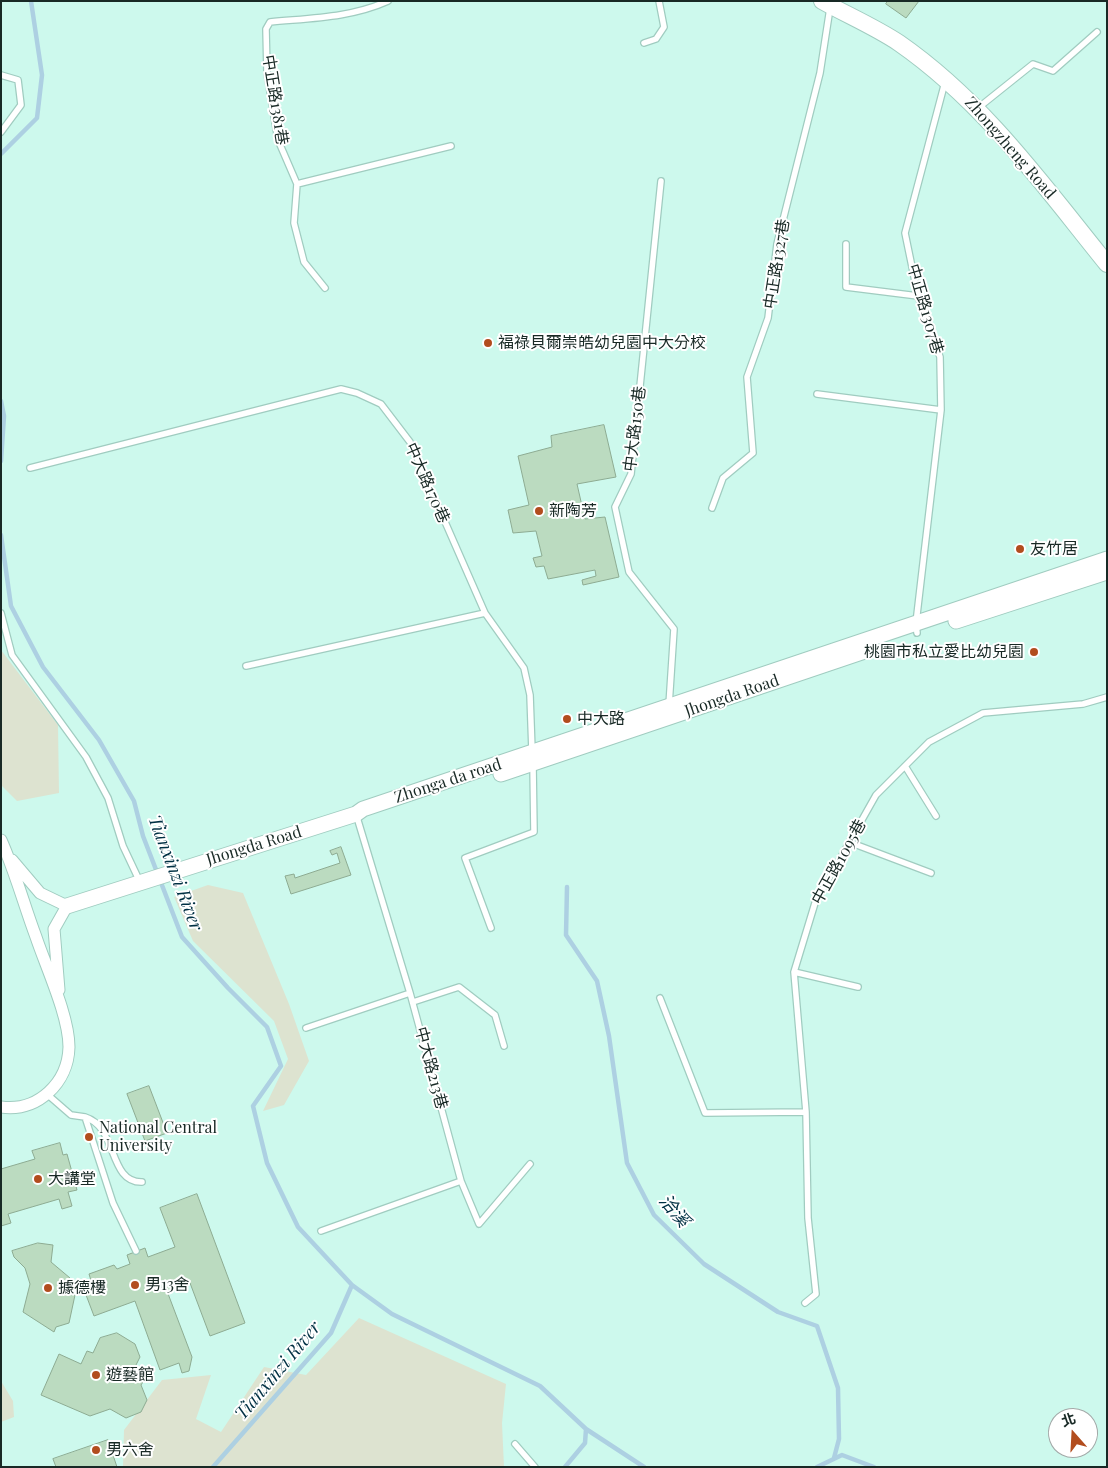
<!DOCTYPE html>
<meta charset="utf-8">
<style>
body{margin:0}
#map{position:relative;width:1108px;height:1468px;overflow:hidden;background:#cdf9ed;font-family:"Playfair Display","Noto Sans TC",serif}
canvas{display:block}
.frame{position:absolute;inset:0;border:2px solid #182925;pointer-events:none}
.north{position:absolute;left:1048px;top:1408px;width:50px;height:50px;box-sizing:border-box;background:#fff;border:1px solid #a3a9a8;border-radius:50%;rotate:341deg;font-size:14px;font-weight:700;line-height:20px;text-align:center;color:#182925}
.north::after{content:'';display:block;margin:auto;width:18px;height:22px;background:#b24d1e;clip-path:polygon(50% 0,100% 100%,50% 72%,0 100%)}
</style>
<div id="map">
<canvas width="1108" height="1468"></canvas>
<div class="frame"></div>
<div class="north">北</div>
</div>
<script>
const c = document.querySelector('canvas').getContext('2d');
c.lineJoin = 'round';
function fill(path, color) { c.fillStyle = color; c.fill(path, 'evenodd'); }
function trace(path, color, width, dash) { c.strokeStyle = color; c.lineWidth = width; c.lineCap = dash ? 'butt' : 'round'; c.setLineDash(dash || []); c.stroke(path); }
function write(font, color, halo, rows, align = 'center') {
  c.font = font + ' "Playfair Display","Noto Sans TC",serif'; c.lineWidth = 4; c.setLineDash([]); c.textBaseline = 'middle'; c.strokeStyle = halo; c.fillStyle = color; for (const [text, x, y, turn = 0] of rows) {
    c.save(); c.translate(x, y); c.rotate((+turn || 0) * Math.PI / 180); c.textAlign = isNaN(turn) ? turn : align; if (halo) c.strokeText(text, 0, 0); c.fillText(text, 0, 0); c.restore();
  }
}
const green = new Path2D(`
 M 1,650 L 58,725 L 59,793 L 17,801 L 1,785 Z
 M 208,885 L 243,893 L 289,1004 L 309,1061 L 284,1105 L 263,1111 L 288,1059 L 274,1021 L 193,941 L 174,897 Z
 M 359,1318 L 506,1384 L 502,1423 L 504,1467 L 123,1467 L 124,1430 L 162,1380 L 211,1375 L 196,1419 L 221,1432 L 264,1367 L 306,1375 Z
 M 1,1381 L 13,1401 L 14,1417 L 1,1422 Z`);
const stream = new Path2D(`
 M 1,154 L 37,118 L 42,75 L 31,1
 M 1,401 L 4,416 L 1,461
 M 1,535 L 11,606 L 43,667 L 99,740 L 134,801 L 143,836 L 182,937 L 228,988 L 267,1027 L 281,1066 L 253,1106 L 267,1163 L 298,1227 L 352,1285 L 331,1333 L 213,1467
 M 567,887 L 566,935 L 597,981 L 609,1036 L 627,1163 L 654,1215 L 704,1264 L 778,1312 L 817,1326 L 838,1388 L 839,1439 L 834,1458
 M 352,1285 L 392,1314 L 540,1386 L 586,1429 L 644,1467
 M 565,1467 L 585,1443 L 586,1429
 M 817,1467 L 842,1455 L 874,1467`);
const building = new Path2D(`
 M 888,1 L 919,1 L 906,18 L 886,4 Z
 M 604,425 L 616,477 L 577,484 L 585,519 L 605,517 L 619,577 L 583,585 L 582,580 L 596,576 L 595,570 L 548,579 L 544,566 L 536,567 L 533,558 L 542,556 L 536,531 L 513,533 L 508,510 L 529,505 L 518,456 L 552,447 L 551,436 Z
 M 341,847 L 351,875 L 291,894 L 285,876 L 294,874 L 295,878 L 340,863 L 337,853 L 332,855 L 330,851 Z
 M 149,1086 L 167,1133 L 145,1141 L 127,1094 Z
 M 60,1143 L 63,1155 L 67,1154 L 77,1190 L 68,1192 L 72,1206 L 62,1209 L 59,1199 L 8,1214 L 11,1223 L 1,1226 L 1,1169 L 35,1159 L 32,1151 Z
 M 197,1194 L 245,1323 L 210,1336 L 190,1283 L 167,1291 L 192,1357 L 189,1371 L 182,1373 L 179,1363 L 160,1370 L 135,1301 L 94,1316 L 83,1287 L 92,1284 L 89,1274 L 114,1265 L 117,1269 L 130,1264 L 127,1255 L 145,1248 L 148,1257 L 175,1247 L 160,1208 Z
 M 38,1243 L 53,1245 L 51,1262 L 70,1278 L 66,1292 L 75,1295 L 69,1323 L 56,1327 L 54,1332 L 23,1312 L 30,1284 L 25,1268 L 14,1257 L 12,1251 Z
 M 117,1333 L 135,1344 L 140,1357 L 135,1367 L 145,1379 L 141,1385 L 147,1400 L 141,1412 L 126,1418 L 110,1409 L 90,1416 L 41,1395 L 59,1354 L 81,1364 L 87,1351 L 93,1353 L 100,1338 Z
 M 108,1440 L 117,1467 L 56,1467 L 53,1459 Z`);
const service = new Path2D(`
 M 644,43 L 656,39 L 664,27 L 659,1
 M 1,75 L 18,80 L 21,105 L 1,132
 M 978,108 L 1033,64 L 1053,71 L 1097,32
 M 661,181 L 631,474 L 615,507 L 629,572 L 674,629 L 669,705
 M 297,184 L 451,146
 M 846,244 L 846,287 L 918,296
 M 325,288 L 304,262 L 294,223 L 297,184 L 278,140 L 267,73 L 266,29 L 270,22 C 310,18 350,18 388,1
 M 817,394 L 941,410
 M 30,468 L 341,389 L 357,393 L 381,404 L 410,442 L 485,613 L 524,668 L 530,695 L 532,751
 M 712,508 L 723,478 L 753,453 L 747,377 L 768,318 L 777,244 L 820,73 L 830,8
 M 1,613 L 12,655 L 86,757 L 108,798 L 123,846 L 140,882
 M 917,633 L 916,623 L 941,410 L 940,357 L 918,296 L 905,233 L 945,82
 M 246,666 L 485,613
 M 905,766 L 936,816
 M 849,842 L 931,873
 M 491,928 L 465,858 L 534,832 L 533,765
 M 794,972 L 858,987
 M 660,998 L 705,1113 L 806,1112
 M 413,1002 L 459,987 L 495,1015 L 504,1046
 M 306,1028 L 410,993
 M 48,1095 L 71,1115 L 85,1117 L 113,1203 L 136,1251
 M 85,1117 C 118,1127 108,1183 142,1182
 M 461,1181 L 479,1224 L 530,1164
 M 321,1231 L 461,1181 L 410,993 L 356,814
 M 805,1303 L 816,1294 L 808,1218 L 806,1112 L 794,972 L 815,903 L 876,795 L 929,742 L 983,713 L 1083,704 L 1107,697
 M 515,1444 L 535,1467`);
const minor = new Path2D(`
 M 1,840 C 15,871 24,905 36,937 C 46,967 69,1016 69,1047 C 68,1083 38,1112 1,1107
 M 12,860 L 40,893 L 67,906 L 54,929 L 59,990`);
const tertiary = new Path2D(`
 M 956,621 L 1107,572
 M 501,774 L 865,651
 M 67,906 L 356,814 L 363,809 L 1107,559`);
const secondary = new Path2D(`
 M 822,1 C 847,15 875,27 899,43 C 984,102 1043,185 1107,264`);
const markers = [
 [488,343,5,"#b24d1e"],
 [539,511,5,"#b24d1e"],
 [1020,549,5,"#b24d1e"],
 [1034,652,5,"#b24d1e"],
 [567,719,5,"#b24d1e"],
 [89,1137,5,"#b24d1e"],
 [38,1179,5,"#b24d1e"],
 [135,1285,5,"#b24d1e"],
 [48,1288,5,"#b24d1e"],
 [96,1375,5,"#b24d1e"],
 [96,1450,5,"#b24d1e"]
];
const streetNames = [
 ["中正路1381巷",275,100,81],
 ["Zhongzheng Road",1010,148,49],
 ["中正路1327巷",777,264,-81],
 ["中正路1307巷",925,309,74],
 ["中大路150巷",635,429,-83],
 ["中大路170巷",427,483,66],
 ["Jhongda Road",732,696,-19],
 ["Zhonga da road",448,781,-18],
 ["Jhongda Road",254,846,-17],
 ["中正路1095巷",839,862,-61],
 ["中大路213巷",431,1068,75]
];
const poiNames = [
 ["福祿貝爾崇皓幼兒園中大分校",498,343],
 ["新陶芳",549,511],
 ["友竹居",1030,549],
 ["桃園市私立愛比幼兒園",1024,652,"right"],
 ["中大路",577,719],
 ["National Central",99,1128],
 ["University",99,1146],
 ["大講堂",48,1179],
 ["男13舍",145,1285],
 ["據德樓",58,1288],
 ["遊藝館",106,1375],
 ["男六舍",106,1450]
];
const waterNames = [
 ["Tianxinzi River",175,873,69],
 ["洽溪",674,1211,50],
 ["Tianxinzi River",278,1371,-50]
];
fill(green, '#dde3d0');
trace(stream, '#add0e2', 4.5);
fill(building, '#bbdbc0');
trace(building, '#8dab92', 1);
trace(service, '#a0ccc0', 8);
trace(minor, '#a0ccc0', 13);
trace(tertiary, '#a0ccc0', 17);
trace(secondary, '#a0ccc0', 18);
trace(service, '#fff', 5.5);
trace(minor, '#fff', 11);
trace(tertiary, '#fff', 15);
trace(secondary, '#fff', 16);
for (const [x, y, r, color] of markers) { const dot = new Path2D(); dot.arc(x, y, r, 0, 2 * Math.PI); c.fillStyle = color; c.fill(dot); trace(dot, '#fff', 2); }
write('16px', '#182925', '#fff', streetNames);
write('16px', '#182925', '#fff', poiNames, 'left');
write('italic 18px', '#003043', '#fff', waterNames);
</script>
